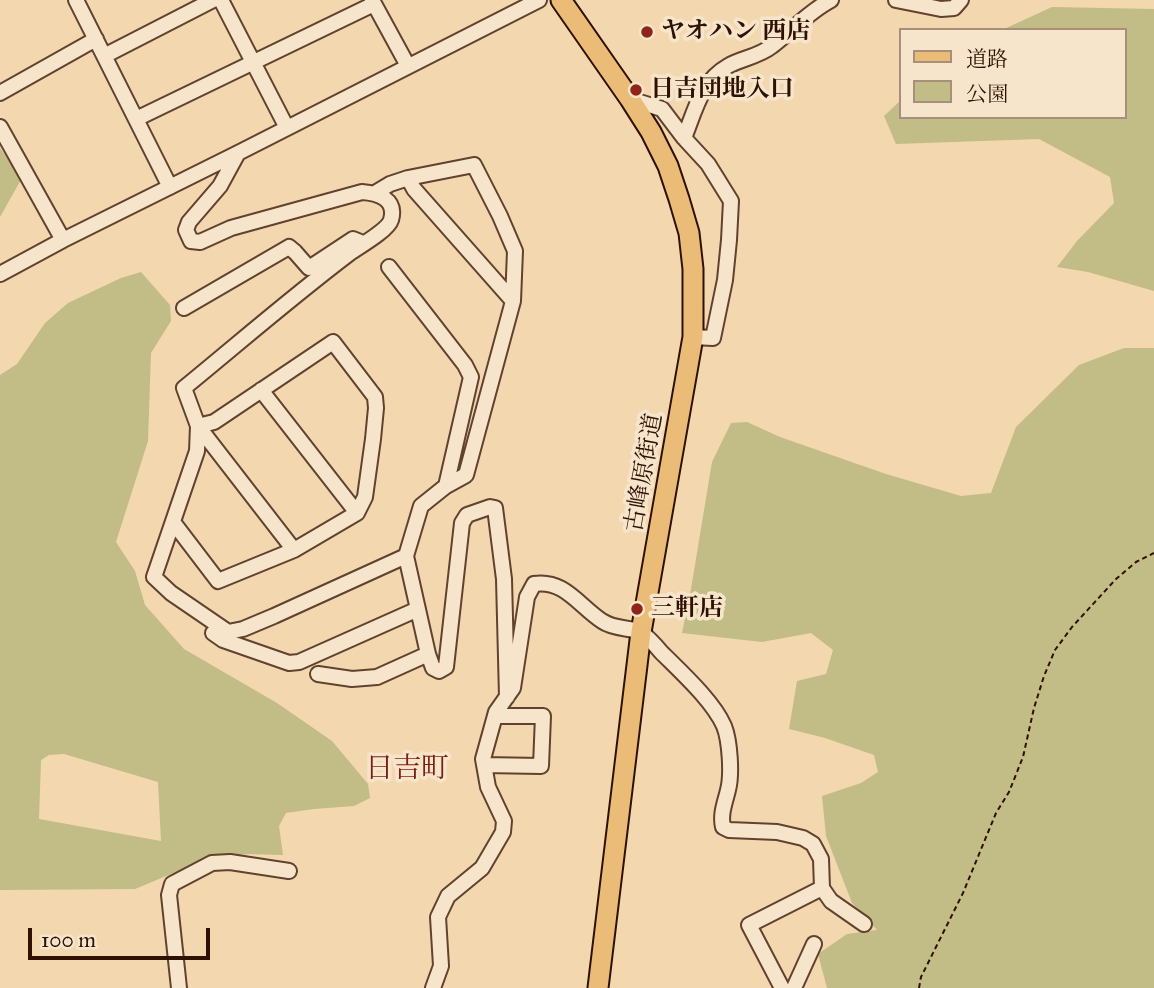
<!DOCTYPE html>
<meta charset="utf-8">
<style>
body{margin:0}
#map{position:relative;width:1154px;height:988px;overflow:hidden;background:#f3d7af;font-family:"IM FELL Great Primer","Noto Serif JP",serif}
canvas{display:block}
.legend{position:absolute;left:899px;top:28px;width:228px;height:91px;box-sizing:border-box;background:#f7e5cb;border:2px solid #a7907b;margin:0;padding:9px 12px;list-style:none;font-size:21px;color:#2f1103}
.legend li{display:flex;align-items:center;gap:14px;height:35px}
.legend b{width:35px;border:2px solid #a7907b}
.scale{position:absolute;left:28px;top:928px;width:182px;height:32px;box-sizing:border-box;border:4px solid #2f1103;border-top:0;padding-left:9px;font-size:21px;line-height:24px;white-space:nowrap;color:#2f1103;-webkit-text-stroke:5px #f7e5cb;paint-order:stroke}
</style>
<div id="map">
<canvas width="1154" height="988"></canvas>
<ul class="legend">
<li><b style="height:9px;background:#eabc78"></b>道路</li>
<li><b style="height:19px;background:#c2bc86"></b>公園</li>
</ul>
<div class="scale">100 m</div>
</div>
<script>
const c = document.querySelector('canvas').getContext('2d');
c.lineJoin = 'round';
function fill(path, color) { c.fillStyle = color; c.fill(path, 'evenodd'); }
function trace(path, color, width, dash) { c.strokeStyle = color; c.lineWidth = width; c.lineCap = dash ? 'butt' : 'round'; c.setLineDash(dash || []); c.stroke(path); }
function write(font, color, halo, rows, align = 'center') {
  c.font = font + ' "IM FELL Great Primer","Noto Serif JP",serif'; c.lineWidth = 7; c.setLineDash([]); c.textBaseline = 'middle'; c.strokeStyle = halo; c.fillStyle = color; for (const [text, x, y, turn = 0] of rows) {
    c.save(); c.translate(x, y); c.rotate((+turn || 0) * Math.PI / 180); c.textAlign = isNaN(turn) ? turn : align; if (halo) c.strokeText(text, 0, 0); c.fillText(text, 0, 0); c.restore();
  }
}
const green = new Path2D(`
 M 1052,7 L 1154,9 L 1154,291 L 1088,272 L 1057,267 L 1077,241 L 1114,203 L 1110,177 L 1039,139 L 896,144 L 884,116 L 900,101 L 900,117 L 1124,117 L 1124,30 L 1002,30 Z
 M 0,148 L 22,178 L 0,217 Z
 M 141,272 L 170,305 L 171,321 L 151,353 L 148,441 L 116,542 L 135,571 L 145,605 L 184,649 L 277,703 L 332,741 L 368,784 L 370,798 L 354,806 L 314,809 L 286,813 L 279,826 L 283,855 L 248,854 L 207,859 L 135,889 L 0,890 L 0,375 L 17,364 L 45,323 L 68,303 L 121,278 ZM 64,754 L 158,782 L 161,841 L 39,819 L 41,760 L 49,755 Z
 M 1124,348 L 1154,348 L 1154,988 L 827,988 L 818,954 L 847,934 L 877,930 L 852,903 L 826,836 L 822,796 L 861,783 L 878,772 L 874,755 L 825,738 L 789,729 L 797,681 L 826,674 L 833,650 L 811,633 L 762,642 L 682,633 L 691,589 L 712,462 L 731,423 L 747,422 L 780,437 L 886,474 L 961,496 L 991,493 L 1016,427 L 1079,365 Z`);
const path = new Path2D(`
 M 919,988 L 921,977 L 963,893 L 996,813 L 1009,792 L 1023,757 L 1034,708 L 1044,676 L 1055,650 L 1072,627 L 1116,579 L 1136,562 L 1154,553`);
const minor = new Path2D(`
 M 76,0 L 170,187
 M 221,0 L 287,128
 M 372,0 L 408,66
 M 896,0 L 941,9 L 954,8 L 961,0
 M 104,56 L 213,0
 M 0,93 L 96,39
 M 630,99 L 662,109 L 684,138 L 708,164 L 731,201 L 729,240 L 725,280 L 713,338 L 693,337
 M 136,119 L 374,4
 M 0,127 L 63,240
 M 684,138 C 695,111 701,81 728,66 C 742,58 758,57 772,46 C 792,31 808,12 831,0
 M 238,153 L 220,186 L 189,222 L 186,230 L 191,241 L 200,242 L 231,228 L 362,192 C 378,193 397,199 391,220 C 388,230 360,246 350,253 C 293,296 239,343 184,388 L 198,426 L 294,550
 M 408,178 L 414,189 L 513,301
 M 375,193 L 390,184 L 408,178 L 474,165 L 500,216 L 515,251 L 513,301 L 466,475 L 446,486 L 421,506 L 406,556 L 428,654 L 433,668 L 439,671 L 446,667 L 462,523 L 467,515 L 490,507 L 495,508 L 504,579 L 507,697
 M 389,267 L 465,365 L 471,377 L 446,486
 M 0,274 L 63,240 L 238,153 L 539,0
 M 184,308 L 289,247 L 295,252 L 309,268 L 353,239 L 363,243
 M 261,390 L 357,513
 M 198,426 L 197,451 L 154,577 L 171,593 L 228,632 L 243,629 L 274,616 L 406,556
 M 173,522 L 218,581 L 294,550 L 357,513 L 365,497 L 373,439 L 376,408 L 375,397 L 333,342 L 214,422 L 198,426
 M 213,633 L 223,640 L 289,663 L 299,662 L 418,609
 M 318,674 L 352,679 L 377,677 L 428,654
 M 484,765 L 541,766 L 543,716 L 495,716
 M 179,988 L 169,895 L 172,884 L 212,863 L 230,862 L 289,871
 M 433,988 L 441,966 L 438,917 L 448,896 L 482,868 L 503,832 L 504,821 L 488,787 L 483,759 L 496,712 L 513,688 L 527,597 L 534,584 C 564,579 579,606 602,621 C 615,630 632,627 642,633 C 649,638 656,646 661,652 C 681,672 713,701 724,726 C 730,741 732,775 728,790 C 725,803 720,814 723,827 L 729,830 L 777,832 L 803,838 L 813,844 L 821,859 L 822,888 L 831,901 L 864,924
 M 782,988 L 749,925 L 822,888
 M 794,988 L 814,944`);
const major = new Path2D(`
 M 561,0 L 630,99 L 651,132 L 668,166 L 679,199 L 689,233 L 693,269 L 693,337 L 641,632 L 598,988`);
const markers = [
 [647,32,7,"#8f2418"],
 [636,90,7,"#8f2418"],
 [637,609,7,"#8f2418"]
];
const poiNames = [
 ["ヤオハン 西店",661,32],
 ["日吉団地入口",650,90],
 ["三軒店",651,609]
];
const streetNames = [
 ["古峰原街道",645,473,-80]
];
const quarterNames = [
 ["日吉町",407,770]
];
fill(green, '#c2bc86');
trace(minor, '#60422e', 18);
trace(major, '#2f1103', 23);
trace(path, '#2f1103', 2, [5, 3.5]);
trace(minor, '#f7e5cb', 14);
trace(major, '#eabc78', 19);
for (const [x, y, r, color] of markers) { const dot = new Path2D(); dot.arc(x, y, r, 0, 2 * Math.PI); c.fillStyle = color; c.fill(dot); trace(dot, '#f7e5cb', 2.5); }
write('bold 24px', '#2f1103', '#f7e5cb', poiNames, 'left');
write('24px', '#2f1103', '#f7e5cb', streetNames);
write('28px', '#7a1f14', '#f7e5cb', quarterNames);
</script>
